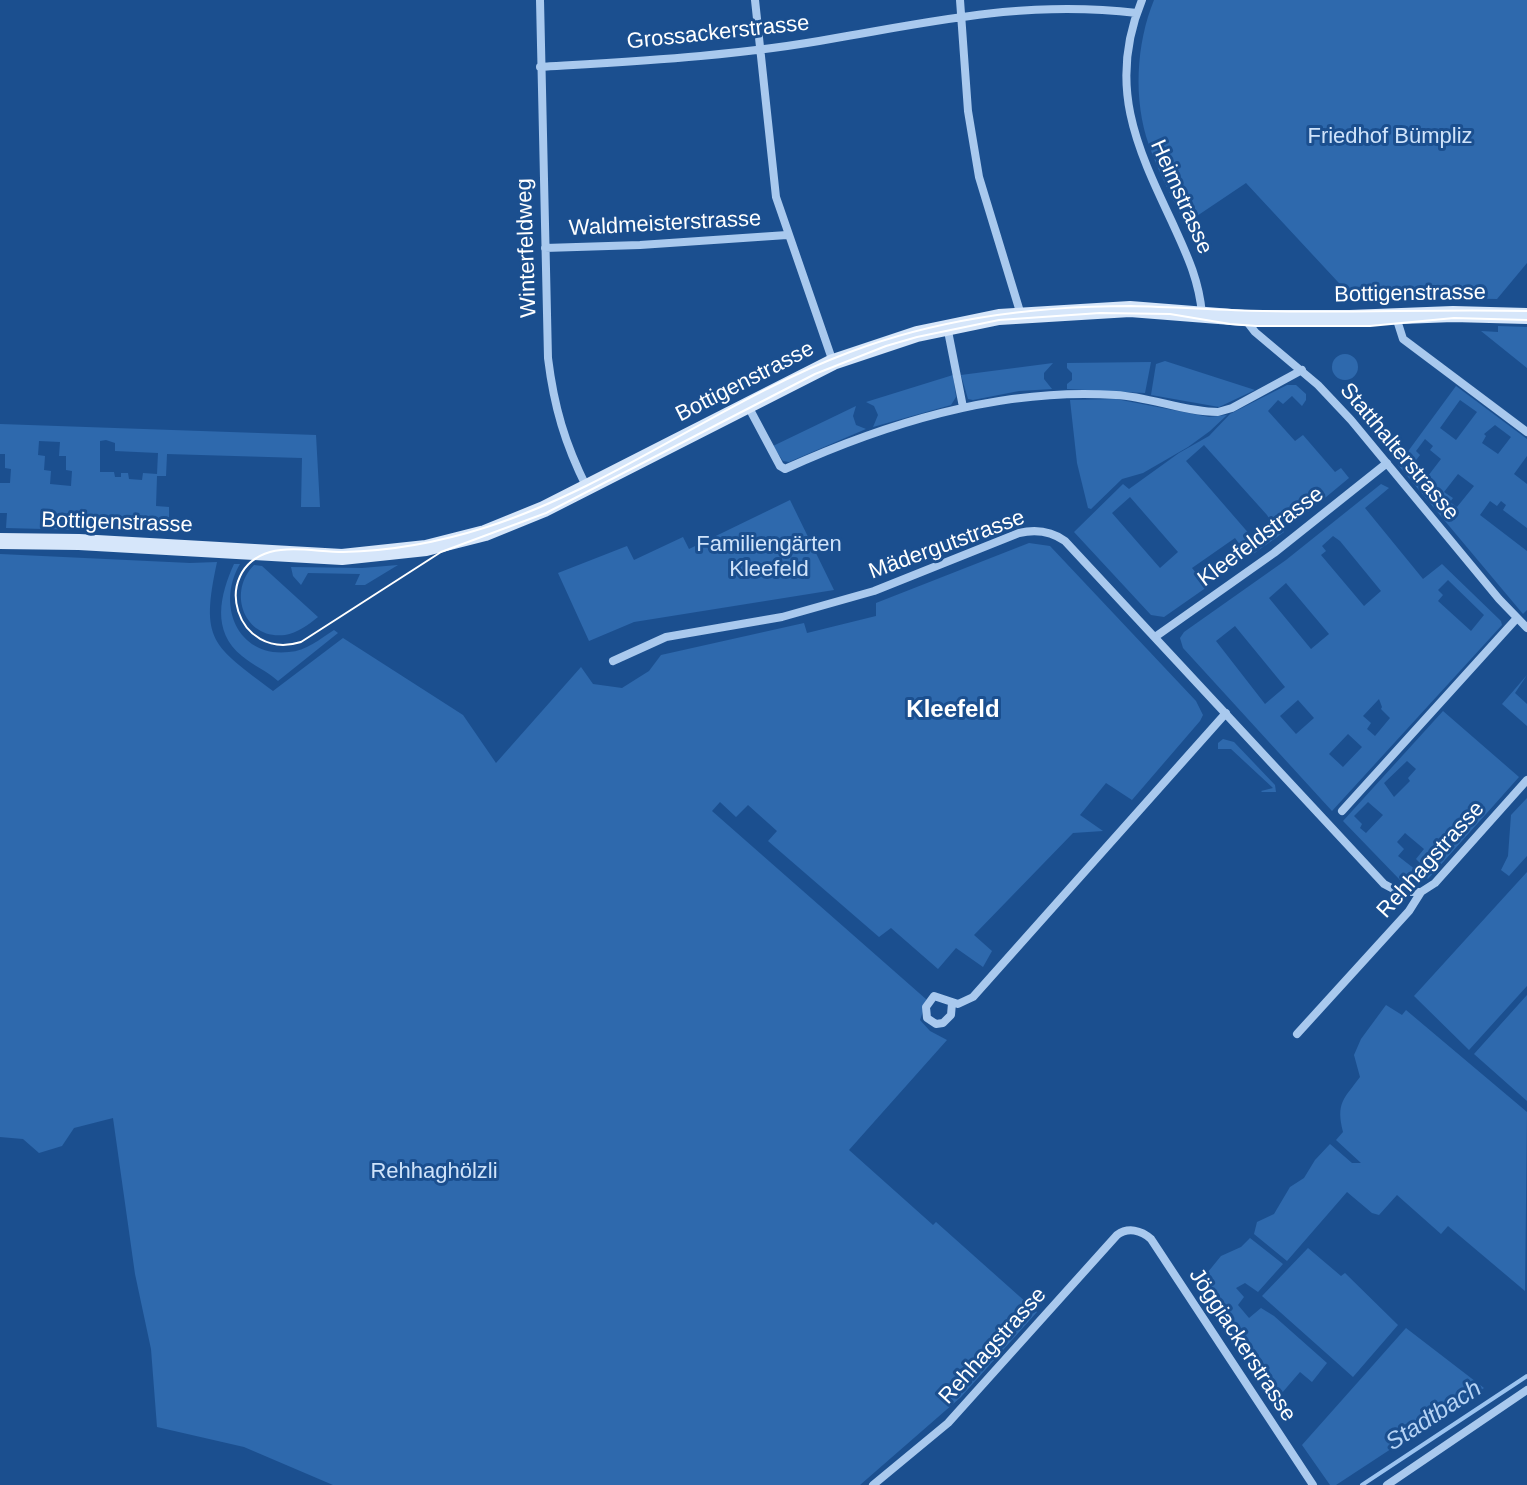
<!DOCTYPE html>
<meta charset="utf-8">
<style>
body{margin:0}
canvas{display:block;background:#1b4f8f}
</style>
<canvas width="1527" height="1485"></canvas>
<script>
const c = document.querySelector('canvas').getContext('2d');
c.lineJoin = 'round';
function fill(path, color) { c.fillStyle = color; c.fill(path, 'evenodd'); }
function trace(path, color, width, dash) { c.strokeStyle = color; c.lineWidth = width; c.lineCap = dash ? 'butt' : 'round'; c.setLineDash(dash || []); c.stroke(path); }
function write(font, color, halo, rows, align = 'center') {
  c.font = font + ' Arial,sans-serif'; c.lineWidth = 6; c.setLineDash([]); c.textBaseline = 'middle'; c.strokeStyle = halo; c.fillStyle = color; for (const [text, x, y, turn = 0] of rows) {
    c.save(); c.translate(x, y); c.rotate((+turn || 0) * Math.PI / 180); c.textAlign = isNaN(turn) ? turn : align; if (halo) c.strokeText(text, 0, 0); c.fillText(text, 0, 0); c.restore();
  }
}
const green = new Path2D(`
 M 1154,0 L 1527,0 L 1527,263 L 1497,299 L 1351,296 L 1246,183 L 1185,224 C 1173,198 1158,172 1149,145 C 1133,100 1136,44 1154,0 Z
 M 1498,326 L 1527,327 L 1527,368 L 1481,331 L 1498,332 Z
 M1332 367a13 13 0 1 1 26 0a13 13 0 1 1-26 0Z
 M 1165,361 L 1255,390 L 1219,407 L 1151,395 L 1156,364 Z
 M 1151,362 L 1145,393 L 1067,389 L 1067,384 L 1072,380 L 1072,373 L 1067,368 L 1067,363 Z
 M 1053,363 L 1044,373 L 1044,379 L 1052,389 L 1019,391 L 973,400 L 968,399 L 961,375 Z
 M 953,375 L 956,397 L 951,405 L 873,427 L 878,415 L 874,406 L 866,402 Z
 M 1287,385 L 1296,385 L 1306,394 L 1306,400 L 1302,406 L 1292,396 L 1283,404 L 1278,400 L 1268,411 L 1295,441 L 1303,435 L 1335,472 L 1341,468 L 1349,478 L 1308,512 L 1299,501 L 1275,521 L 1284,532 L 1249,557 L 1235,538 L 1192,568 L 1207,587 L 1164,617 L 1151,615 L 1074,532 L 1123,484 L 1129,489 L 1179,453 L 1209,436 L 1230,414 ZM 1204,445 L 1267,515 L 1275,528 L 1258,544 L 1186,461 ZM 1130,497 L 1178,552 L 1160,568 L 1112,513 Z
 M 1456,386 L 1527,439 L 1527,456 L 1514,474 L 1527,484 L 1527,528 L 1503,510 L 1506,505 L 1501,501 L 1497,506 L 1490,501 L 1480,515 L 1527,551 L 1527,610 L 1523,614 L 1398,465 ZM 1460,400 L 1477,412 L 1456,440 L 1440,428 ZM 1495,425 L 1511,437 L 1498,454 L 1482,443 L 1486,436 L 1484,434 ZM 1425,439 L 1433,446 L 1430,450 L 1441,459 L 1428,476 L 1413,464 L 1420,455 L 1416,451 ZM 1458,474 L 1474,486 L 1457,507 L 1450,502 L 1453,498 L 1444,492 Z
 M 1116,399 L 1209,417 L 1227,415 L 1210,431 L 1188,447 L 1143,473 L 1122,479 L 1091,509 L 1088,508 L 1077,463 L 1070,400 Z
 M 856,406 L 853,416 L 856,425 L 866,429 L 789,462 L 783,461 L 773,446 Z
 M 0,424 L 316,435 L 320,507 L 301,507 L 302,458 L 167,454 L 166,476 L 157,476 L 156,506 L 169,507 L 169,531 L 165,533 L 159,533 L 159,520 L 121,519 L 120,531 L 6,528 L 7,513 L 0,513 L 0,483 L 10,483 L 11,469 L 5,468 L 5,454 L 0,454 ZM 106,440 L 115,443 L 115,451 L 158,453 L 157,474 L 143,473 L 142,480 L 129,479 L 128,473 L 121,473 L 121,477 L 115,477 L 114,472 L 100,472 L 100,441 ZM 39,441 L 60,442 L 59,456 L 66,456 L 66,470 L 72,471 L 71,486 L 50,484 L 51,471 L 44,470 L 45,456 L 38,455 Z
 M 1381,484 L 1389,488 L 1365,508 L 1423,579 L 1442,564 L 1501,621 L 1502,625 L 1332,811 L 1183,648 L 1180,638 L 1184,632 L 1286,560 ZM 1333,536 L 1340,541 L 1381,591 L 1364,606 L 1321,555 L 1326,551 L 1322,546 ZM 1448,580 L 1484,615 L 1471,631 L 1438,601 L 1443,595 L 1438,590 ZM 1286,583 L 1329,634 L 1311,649 L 1269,598 ZM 1235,626 L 1285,687 L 1265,704 L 1216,641 ZM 1379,699 L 1382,707 L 1381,709 L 1390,718 L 1375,736 L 1367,729 L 1371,723 L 1363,716 ZM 1298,700 L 1314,718 L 1296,734 L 1280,716 ZM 1348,734 L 1362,747 L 1343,767 L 1329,754 Z
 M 790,500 L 834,590 L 634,622 L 589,641 L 558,573 L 627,546 L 634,560 L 683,537 L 689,549 Z
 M 1029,543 L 1050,546 L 1196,701 L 1203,715 L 1200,721 L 1132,800 L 1106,783 L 1080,815 L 1103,831 L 1073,833 L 974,935 L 992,951 L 983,967 L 956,948 L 938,969 L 891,928 L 879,937 L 768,841 L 777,831 L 748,805 L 736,817 L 720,802 L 712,811 L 927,1000 L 920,1020 L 930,1031 L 947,1040 L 849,1150 L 933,1225 L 936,1222 L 1037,1312 L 961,1397 L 860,1485 L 333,1485 L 244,1447 L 157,1427 L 151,1349 L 135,1274 L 113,1118 L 74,1128 L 62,1146 L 39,1153 L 23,1139 L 0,1137 L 0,554 L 190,563 L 217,562 C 200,641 212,645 273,691 L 343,638 L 463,715 L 496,763 L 581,667 L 593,684 L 622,688 L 649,671 L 661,655 L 804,623 L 807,633 L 876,616 L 876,603 Z
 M 234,564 L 240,564 C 216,604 237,658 289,652 C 306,651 320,639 334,630 L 338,633 L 278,681 C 267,671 254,666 242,656 C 211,631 220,595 234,564 Z
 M 254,565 L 262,566 L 318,617 C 308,625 297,633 285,635 C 244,640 227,592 254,565 Z
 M 398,565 L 365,585 L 355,585 L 360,574 L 308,573 L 301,585 L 293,576 L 291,567 L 362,568 Z
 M 1527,675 L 1515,693 L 1527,704 L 1527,726 L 1502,704 Z
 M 1443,711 L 1519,777 L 1428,879 L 1422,873 L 1415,879 L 1400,880 L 1343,821 ZM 1407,761 L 1416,769 L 1408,778 L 1410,781 L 1394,797 L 1384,783 ZM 1368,802 L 1383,815 L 1366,833 L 1360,828 L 1362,824 L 1354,816 ZM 1405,833 L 1424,849 L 1416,859 L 1421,864 L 1416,870 L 1398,856 L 1404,849 L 1397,842 Z
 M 1223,739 L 1234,742 L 1275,785 L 1276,792 L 1262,792 L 1261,791 L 1273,788 L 1231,749 L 1218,749 L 1218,743 Z
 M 1527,798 L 1527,856 L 1509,876 L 1501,870 L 1508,856 L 1511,815 Z
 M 1527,872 L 1527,986 L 1469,1050 L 1414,996 Z
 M 1527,995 L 1527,1101 L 1474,1054 Z
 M 1386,1005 L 1402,1015 L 1406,1010 L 1527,1112 L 1525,1291 L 1448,1226 L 1441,1234 L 1397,1195 L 1379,1215 L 1372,1213 L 1347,1192 L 1287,1261 L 1254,1234 L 1257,1222 L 1274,1214 L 1290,1187 L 1304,1178 L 1315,1160 L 1330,1144 L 1352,1163 L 1361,1163 L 1336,1140 L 1343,1132 C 1336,1103 1343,1100 1360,1077 L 1354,1055 L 1361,1039 Z
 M 1250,1238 L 1283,1264 L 1258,1292 L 1245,1283 L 1236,1288 L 1244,1297 L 1238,1305 L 1249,1318 L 1261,1308 L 1274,1316 L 1327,1363 L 1312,1382 L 1300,1372 L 1275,1401 L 1199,1283 L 1221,1256 L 1241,1247 Z
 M 1308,1248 L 1341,1276 L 1345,1273 L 1398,1325 L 1353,1377 L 1262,1296 Z
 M 1406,1328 L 1484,1388 L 1336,1485 L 1330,1485 L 1302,1445 Z`);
const stream = new Path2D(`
 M 1362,1485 L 1527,1376`);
const street = new Path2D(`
 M 540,0 L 548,358 C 554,407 565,444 587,488
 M 755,0 L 776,197 L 833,362
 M 960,0 L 968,111 L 979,177 L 1021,315
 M 1142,0 C 1107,84 1136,146 1172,222 C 1186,253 1199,279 1202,314
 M 540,67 C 638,61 739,56 836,38 C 941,20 1029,0 1137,13
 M 545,248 L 640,245 L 787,235
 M 1396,317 L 1403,339 L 1527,432
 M 1245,319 L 1255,332 L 1318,385 L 1351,420 L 1499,599 L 1527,628
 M 947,326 L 963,407
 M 748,406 L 780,466 L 785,469 C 888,422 1002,387 1116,395 C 1150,397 1185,412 1218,412 L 1232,408 L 1302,370
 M 1155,637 L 1274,553 L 1387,463
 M 613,661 L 666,637 L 782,617 L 874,591 L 1019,533 C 1036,529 1051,531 1065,541 L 1384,884 L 1399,892 L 1421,892
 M 1342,811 L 1517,618
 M 952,1003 L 951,1015 L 943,1023 L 936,1024 L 927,1018 L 926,1007 L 934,996 L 958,1004 L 973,997 L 1226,713
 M 1297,1034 L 1409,911 L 1421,892 L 1435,883 L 1527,780
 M 873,1485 L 948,1423 L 1117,1235 C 1128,1227 1141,1230 1151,1239 L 1313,1485
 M 1387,1485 L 1527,1390`);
const secondary = new Path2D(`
 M 0,541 L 79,542 L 342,557 L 426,548 L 485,533 L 544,509 L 833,362 L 917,334 L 999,317 L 1130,309 L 1244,318 L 1350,318 L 1453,314 L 1527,316`);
const tram = new Path2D(`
 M 1527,311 C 1439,309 1351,313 1263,311 C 1219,310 1175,307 1131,306 C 1035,306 940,318 850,352 C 724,399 615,486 487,527 C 440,542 393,551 343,552 C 320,552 292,546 270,552 C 209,570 236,662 301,642 L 441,552 L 546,513 L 815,374 L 886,346 L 917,337 L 999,320 L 1100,313 L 1170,314 L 1230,324 L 1256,326 L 1370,326 L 1454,318 L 1527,320`);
const streetNames = [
 ["Grossackerstrasse",718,33,-6],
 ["Heimstrasse",1181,197,66],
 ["Waldmeisterstrasse",665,224,-3],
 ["Winterfeldweg",527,248,-92],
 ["Bottigenstrasse",1410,294,-1],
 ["Bottigenstrasse",745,382,-27],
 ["Statthalterstrasse",1399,452,50],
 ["Bottigenstrasse",117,523,2],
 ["Kleefeldstrasse",1261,537,-37],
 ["Mädergutstrasse",947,545,-20],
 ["Rehhagstrasse",1431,860,-48],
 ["Jöggiackerstrasse",1242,1345,57],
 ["Rehhagstrasse",993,1346,-48]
];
const parkNames = [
 ["Friedhof Bümpliz",1390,137],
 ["Familiengärten",769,545],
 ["Kleefeld",769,570],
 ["Rehhaghölzli",434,1172]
];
const neighbourhoodNames = [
 ["Kleefeld",953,710]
];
const waterNames = [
 ["Stadtbach",1434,1416,-33]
];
fill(green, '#2e69ad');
trace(stream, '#9cc4f0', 4);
trace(street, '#a9c9ee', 8);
trace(secondary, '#d6e6fa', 16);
trace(tram, '#fff', 2);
write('22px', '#fff', '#1b4f8f', streetNames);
write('22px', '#cfe3fa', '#1b4f8f', parkNames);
write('bold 24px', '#fff', '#1b4f8f', neighbourhoodNames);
write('italic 24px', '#b5d3f5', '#1b4f8f', waterNames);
</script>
